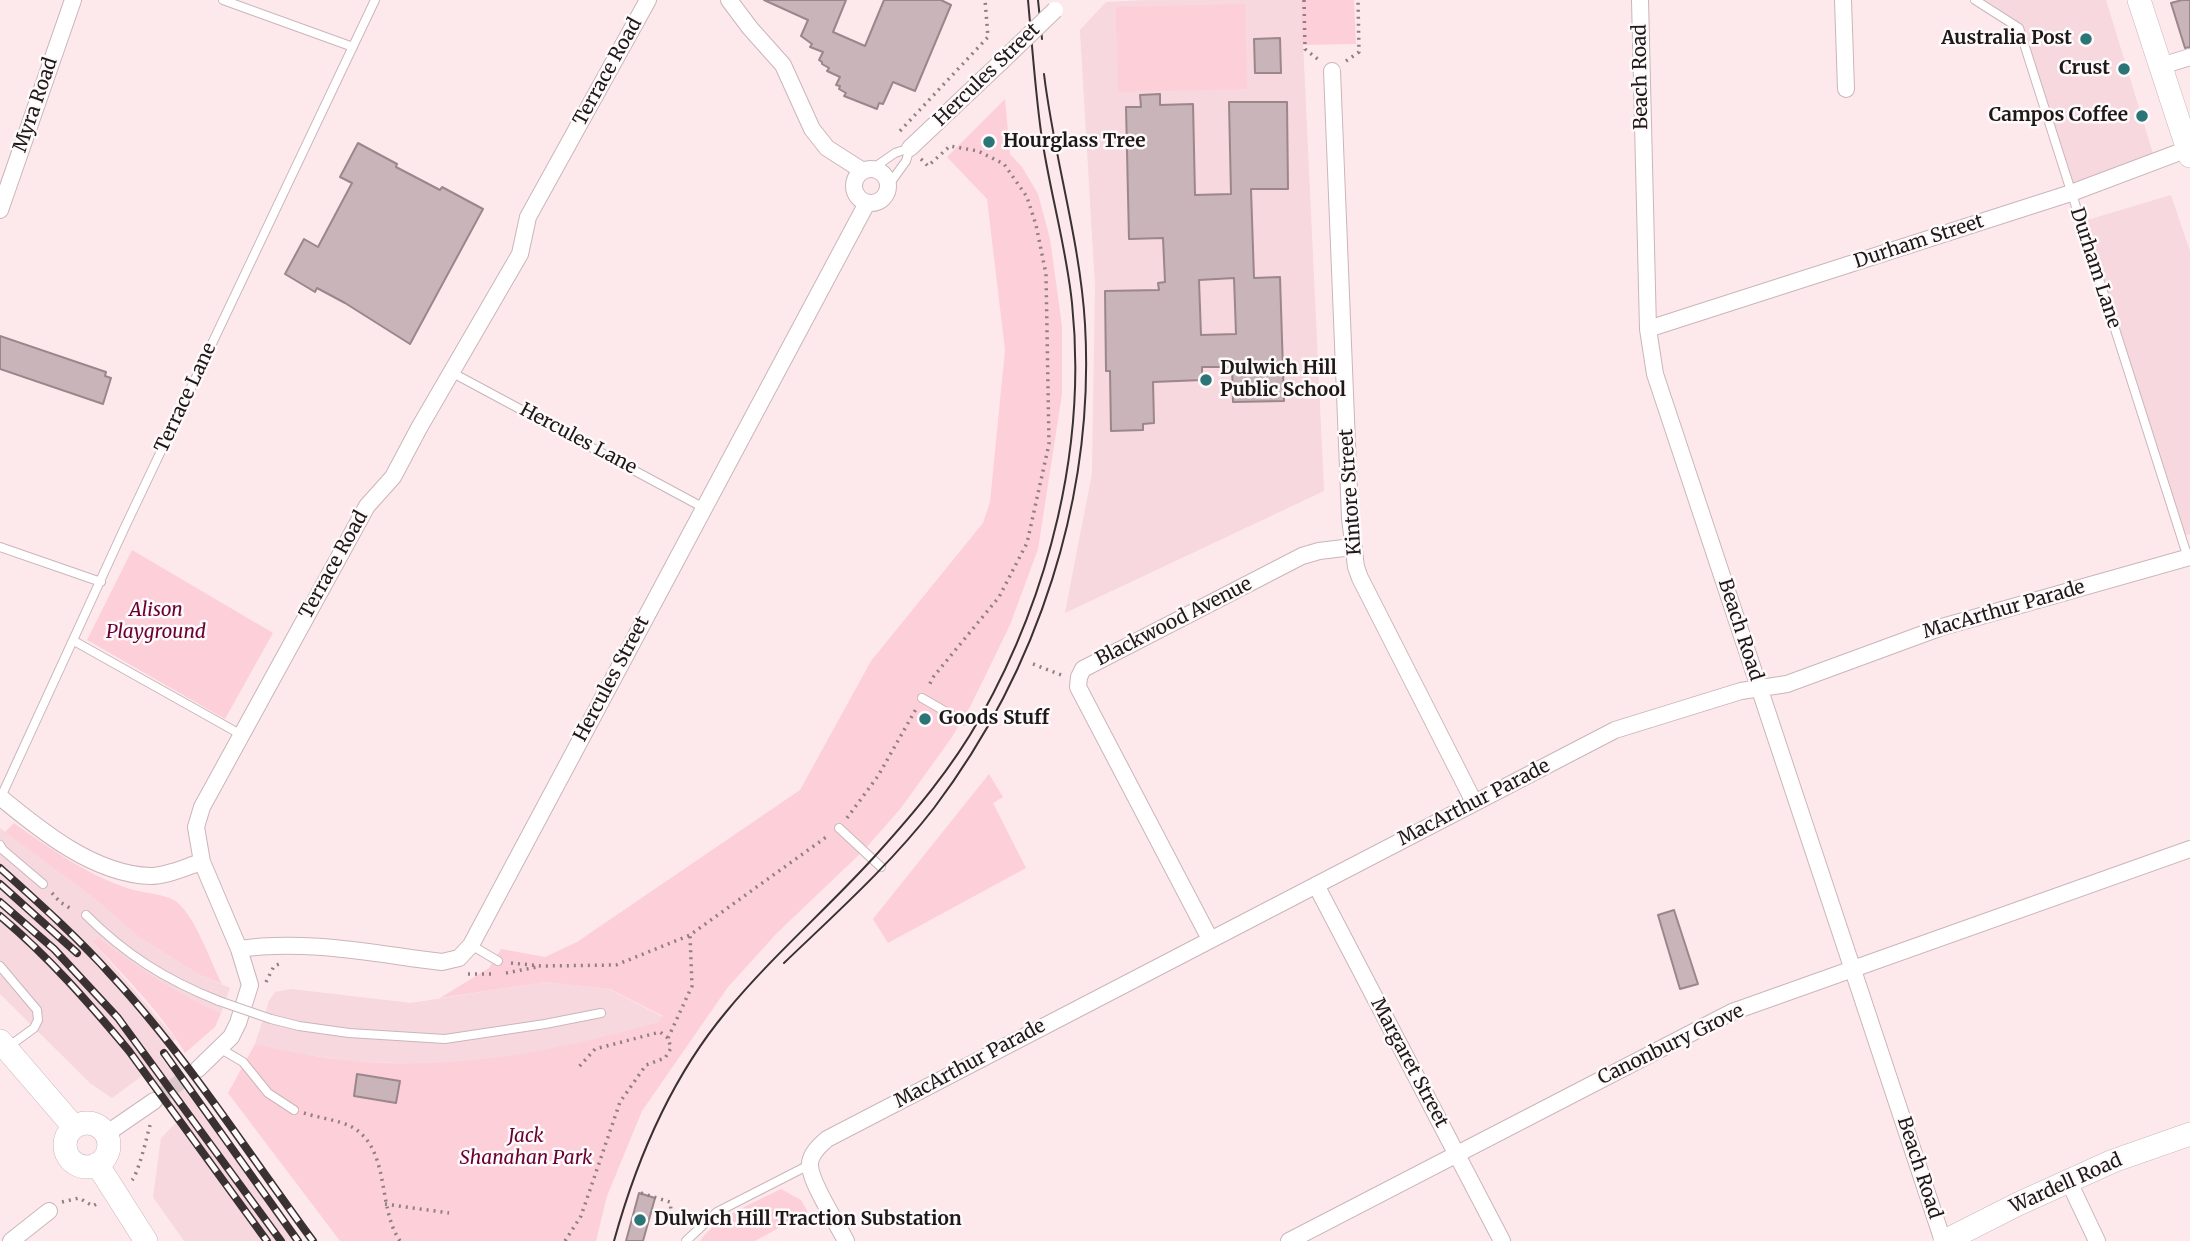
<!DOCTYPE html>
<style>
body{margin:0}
canvas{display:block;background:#fde8ec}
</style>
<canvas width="2190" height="1241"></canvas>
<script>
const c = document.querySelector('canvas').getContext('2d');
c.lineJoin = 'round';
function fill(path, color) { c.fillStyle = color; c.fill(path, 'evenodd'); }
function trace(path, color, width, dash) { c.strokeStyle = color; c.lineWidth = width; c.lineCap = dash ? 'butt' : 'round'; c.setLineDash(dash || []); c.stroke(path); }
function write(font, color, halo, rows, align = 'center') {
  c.font = font + ' Merriweather,serif'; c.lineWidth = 5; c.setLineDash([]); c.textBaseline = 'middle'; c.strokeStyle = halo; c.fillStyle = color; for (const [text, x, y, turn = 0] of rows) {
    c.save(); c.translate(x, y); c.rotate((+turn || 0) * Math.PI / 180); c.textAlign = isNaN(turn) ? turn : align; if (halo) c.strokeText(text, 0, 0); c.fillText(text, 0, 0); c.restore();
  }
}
const built = new Path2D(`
 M 1147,0 L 1301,0 L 1324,491 L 1065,613 L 1092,473 L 1095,286 L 1080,30 L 1106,2 Z
 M 1983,0 L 2106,0 L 2155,160 L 2071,193 L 2019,28 L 1983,5 Z
 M 2171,195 L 2190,251 L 2190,534 L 2181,537 L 2081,222 Z
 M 0,828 L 95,899 L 139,937 L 200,975 L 230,988 L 221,1013 L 181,996 L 144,973 L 98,937 L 92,941 L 176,1039 L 158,1053 L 294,1241 L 184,1241 L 153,1197 L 161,1138 L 177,1122 L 142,1076 L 112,1098 L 90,1083 L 0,994 Z
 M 545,982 L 609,989 L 663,1017 L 659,1023 L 588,1042 L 511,1057 L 435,1065 L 353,1061 L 291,1053 L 255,1044 L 269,1001 L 275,992 L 291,989 L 411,1003 Z`);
const green = new Path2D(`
 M 1301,0 L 1354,0 L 1356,44 L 1302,45 Z
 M 1245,4 L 1247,89 L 1118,92 L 1116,7 Z
 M 1005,99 L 1010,154 L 1022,167 L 1038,194 L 1050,239 L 1062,326 L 1062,394 L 1038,549 L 1010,625 L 971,705 L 952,737 L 901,808 L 864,850 L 777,933 L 728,987 L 642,1111 L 607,1196 L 596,1241 L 340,1241 L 228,1093 L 255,1044 C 399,1080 519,1062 659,1022 L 663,1016 L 610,989 L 545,982 L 440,998 L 489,968 L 501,949 L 545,957 L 577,942 L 800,790 L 871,661 L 983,523 L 990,502 L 1005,350 L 987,199 L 947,157 Z
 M 132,550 L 273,633 L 225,719 L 87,640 Z
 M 989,774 L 1003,797 L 993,803 L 1026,868 L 888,943 L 873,919 Z
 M 14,823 C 49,848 86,874 127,888 C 141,893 161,893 174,900 C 194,912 211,963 222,984 L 200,975 L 139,937 L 95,899 L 5,832 Z
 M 98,937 C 139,969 174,993 221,1013 L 215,1027 L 185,1053 C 161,1012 124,976 92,941 Z
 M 781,1189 L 801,1200 L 808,1212 L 755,1241 L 700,1241 C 717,1216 754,1203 781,1189 Z`);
const building = new Path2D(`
 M 764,0 L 846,0 L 833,32 L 865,46 L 884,0 L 941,0 L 951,5 L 915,91 L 893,82 L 883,104 L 879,103 L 877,109 L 844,96 L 846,93 L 839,89 L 840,86 L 836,85 L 840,77 L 827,71 L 829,68 L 822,64 L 822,62 L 819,60 L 823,52 L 810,47 L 812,44 L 801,36 L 808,20 Z
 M 2182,0 L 2190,0 L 2190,47 L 2185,48 L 2171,3 Z
 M 1280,38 L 1281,73 L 1255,73 L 1254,39 Z
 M 1160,94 L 1160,105 L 1193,104 L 1195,195 L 1231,194 L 1229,102 L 1287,102 L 1288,189 L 1251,189 L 1254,278 L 1280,277 L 1284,401 L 1233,402 L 1232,367 L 1202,367 L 1202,380 L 1153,382 L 1154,423 L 1143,424 L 1143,430 L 1111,431 L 1110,371 L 1106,371 L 1105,291 L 1159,290 L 1158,283 L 1165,282 L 1163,238 L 1129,239 L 1126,107 L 1141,107 L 1140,95 ZM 1234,278 L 1236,334 L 1201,335 L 1199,280 Z
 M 358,143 L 397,164 L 396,167 L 440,190 L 442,187 L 483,209 L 410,344 L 345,303 L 317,288 L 315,292 L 285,274 L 304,239 L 318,247 L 352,183 L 340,177 Z
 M 0,336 L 106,372 L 105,376 L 111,378 L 103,404 L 0,369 Z
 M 1674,910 L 1698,984 L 1680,989 L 1658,915 Z
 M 357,1074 L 400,1081 L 396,1103 L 354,1096 Z
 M 639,1193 L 655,1198 L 643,1241 L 626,1241 Z`);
const streetTunnel = new Path2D(`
 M 154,1101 L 198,1069`);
const path = new Path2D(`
 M 1304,0 L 1305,49 L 1320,61
 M 1346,61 L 1359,52 L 1358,0
 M 900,131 L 988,37 L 985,0
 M 921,159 L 928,166 L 950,146 L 978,151 L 1004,164 L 1027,197 L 1036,225 L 1046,274 L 1049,444 L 1027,543 L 999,597 L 934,676 L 928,687
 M 1033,664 L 1064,676
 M 847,818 L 878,776 L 916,709
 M 52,893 L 60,902 L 73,910
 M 511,963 L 542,966 L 616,965 L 690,935 L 829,835
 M 506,973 L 537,967
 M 468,974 L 492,974
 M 266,982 L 274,966 L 279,964
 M 668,1038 L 692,986 L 690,935
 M 304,1113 C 319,1118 339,1120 352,1127 C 391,1149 377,1208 400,1241
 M 132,1180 C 138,1174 147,1137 150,1125
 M 641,1193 L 670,1202 L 671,1210 L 683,1225
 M 62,1202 L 79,1198 L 93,1206 L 100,1202
 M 385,1204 L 449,1213
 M 565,1241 L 581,1216 L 620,1102 L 646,1065 L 665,1058 L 671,1048 L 668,1038 L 660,1032 L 595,1049 L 578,1068`);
const lane = new Path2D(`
 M 223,0 L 353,47
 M 1975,0 L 2019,28 L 2188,558
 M 872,169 L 895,153 L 910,148
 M 888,186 L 906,161 L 910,148
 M 451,372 L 704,508
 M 0,547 L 101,582
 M 74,641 L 240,734
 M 922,698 L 962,721
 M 0,799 L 124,529 L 375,0
 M 839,828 L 881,867
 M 0,845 L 3,850 L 43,884
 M 86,915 C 126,955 166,980 219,1001
 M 471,945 L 498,961
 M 0,966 L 37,1010 L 38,1020 L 34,1028 L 8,1047
 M 271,1019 L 299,1026 L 349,1033 L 445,1039 L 545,1024 L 601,1013
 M 221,1049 L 243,1062 L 268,1093 L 294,1110
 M 686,1241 L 717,1212 L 809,1165`);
const street = new Path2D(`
 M 729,0 L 750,28 L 783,65 L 812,129 L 827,148 L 863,171
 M 1640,0 L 1648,329 L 1655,374 L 1943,1241
 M 1843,0 L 1846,89
 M 2161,66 L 2190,57
 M 1332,71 L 1350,518 L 1356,567 L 1360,578 L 1474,802
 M 910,148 L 1001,62
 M854 186a17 17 0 1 1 34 0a17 17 0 1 1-34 0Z
 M 0,210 L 73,0
 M 1648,329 L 2071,193 L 2188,149
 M 0,797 C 41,831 94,874 150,876 C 167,876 185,867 202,862
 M 1316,885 L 1502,1241
 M 1210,939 L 1078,687 L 1079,677 L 1083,669 L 1302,556 L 1319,551 L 1352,547
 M 239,949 C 306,939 375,954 442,962 L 459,958 L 471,945 L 867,203
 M 198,1069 L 231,1037 L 238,1023 L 250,985 L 239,949 L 202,862 L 196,827 L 202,807 L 367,506 L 393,477 L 419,428 L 520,254 L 528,217 L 648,0
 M 106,1134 L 154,1101
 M 2069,1182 L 2097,1241
 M 11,1241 L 49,1211
 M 846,1241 C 837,1223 811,1184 810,1166 C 809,1155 820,1145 827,1139 L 1615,730 L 1741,691 L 1787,684 L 1942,627 L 2190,557
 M 1289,1241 L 1732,1012 L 2190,849`);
const secondary = new Path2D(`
 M 2139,0 L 2190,156
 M 0,1041 L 74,1127
 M65 1145a22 22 0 1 1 44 0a22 22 0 1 1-44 0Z
 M 97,1164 L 146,1241
 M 1945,1241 L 2018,1204 L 2113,1161 L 2190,1134`);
const tram = new Path2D(`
 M 1038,0 L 1042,39
 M 784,963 C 835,914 890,865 934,808 C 1038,670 1095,497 1085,324 C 1080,240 1054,158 1044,74
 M 614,1241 C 637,1158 671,1078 726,1012 C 772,956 827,909 875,856 C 914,813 952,768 980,718 C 1050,593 1087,446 1072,303 C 1066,245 1049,189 1041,132 C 1035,88 1032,44 1028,0`);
const rail = new Path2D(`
 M 0,868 C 39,903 77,937 112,976 C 187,1057 247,1152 313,1241
 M 0,884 L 77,953
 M 0,902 L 54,949 L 118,1018 L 281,1241
 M 0,916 C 48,956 89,1003 129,1051 L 267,1241
 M 164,1053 L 298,1241`);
const laneBridge = new Path2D(`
 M 219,1001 L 271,1019`);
const streetBridge = new Path2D(`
 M 1001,62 L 1055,10`);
const markers = [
 [2086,39,7,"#2b7576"],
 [2124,69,7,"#2b7576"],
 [2142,116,7,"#2b7576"],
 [989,142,7,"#2b7576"],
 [1206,380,7,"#2b7576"],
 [925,719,7,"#2b7576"],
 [640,1220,7,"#2b7576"]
];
const poiNames = [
 ["Australia Post",2072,39,"right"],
 ["Crust",2110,69,"right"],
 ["Campos Coffee",2128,116,"right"],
 ["Hourglass Tree",1003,142],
 ["Dulwich Hill",1220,369],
 ["Public School",1220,391],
 ["Goods Stuff",939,719],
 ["Dulwich Hill Traction Substation",654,1220]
];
const streetNames = [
 ["Terrace Road",608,72,-61],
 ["Hercules Street",987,75,-44],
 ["Beach Road",1641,77,-91],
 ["Myra Road",36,105,-71],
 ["Durham Street",1919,242,-18],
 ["Durham Lane",2095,268,72],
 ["Terrace Lane",186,398,-65],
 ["Hercules Lane",578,439,28],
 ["Kintore Street",1351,492,-94],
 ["Terrace Road",334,565,-61],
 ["MacArthur Parade",2004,610,-16],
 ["Blackwood Avenue",1174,622,-27],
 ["Beach Road",1740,630,72],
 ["Hercules Street",612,679,-62],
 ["MacArthur Parade",1474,803,-27],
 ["Canonbury Grove",1671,1045,-26],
 ["Margaret Street",1409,1063,62],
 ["MacArthur Parade",970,1064,-28],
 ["Beach Road",1919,1168,72],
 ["Wardell Road",2066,1184,-24]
];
const parkNames = [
 ["Alison",156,611],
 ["Playground",156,633],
 ["Jack",526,1137],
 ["Shanahan Park",526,1159]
];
fill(built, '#f6d8de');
fill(green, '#fdcfd9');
fill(building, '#c9b5b9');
trace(building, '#9b878b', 2);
trace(streetTunnel, '#dcc9cc', 16, [16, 8]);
trace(lane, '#cab6ba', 10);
trace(street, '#cab6ba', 18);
trace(secondary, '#cab6ba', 24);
trace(path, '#8e8082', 3.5, [2, 5]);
trace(lane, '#fff', 8);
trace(street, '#fff', 16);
trace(secondary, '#fff', 23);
trace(tram, '#393132', 2);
trace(rail, '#393132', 8);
trace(rail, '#fefafb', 5, [16]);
trace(laneBridge, '#cab6ba', 10, []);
trace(streetBridge, '#cab6ba', 18, []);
trace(laneBridge, '#fff', 8);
trace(streetBridge, '#fff', 16);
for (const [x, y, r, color] of markers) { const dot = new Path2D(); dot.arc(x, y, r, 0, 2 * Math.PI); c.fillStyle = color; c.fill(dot); trace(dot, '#fefafb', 2.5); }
write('bold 19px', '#1f1819', '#fefafb', poiNames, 'left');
write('19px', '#1f1819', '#fefafb', streetNames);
write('italic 19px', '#69002f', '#fefafb', parkNames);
</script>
